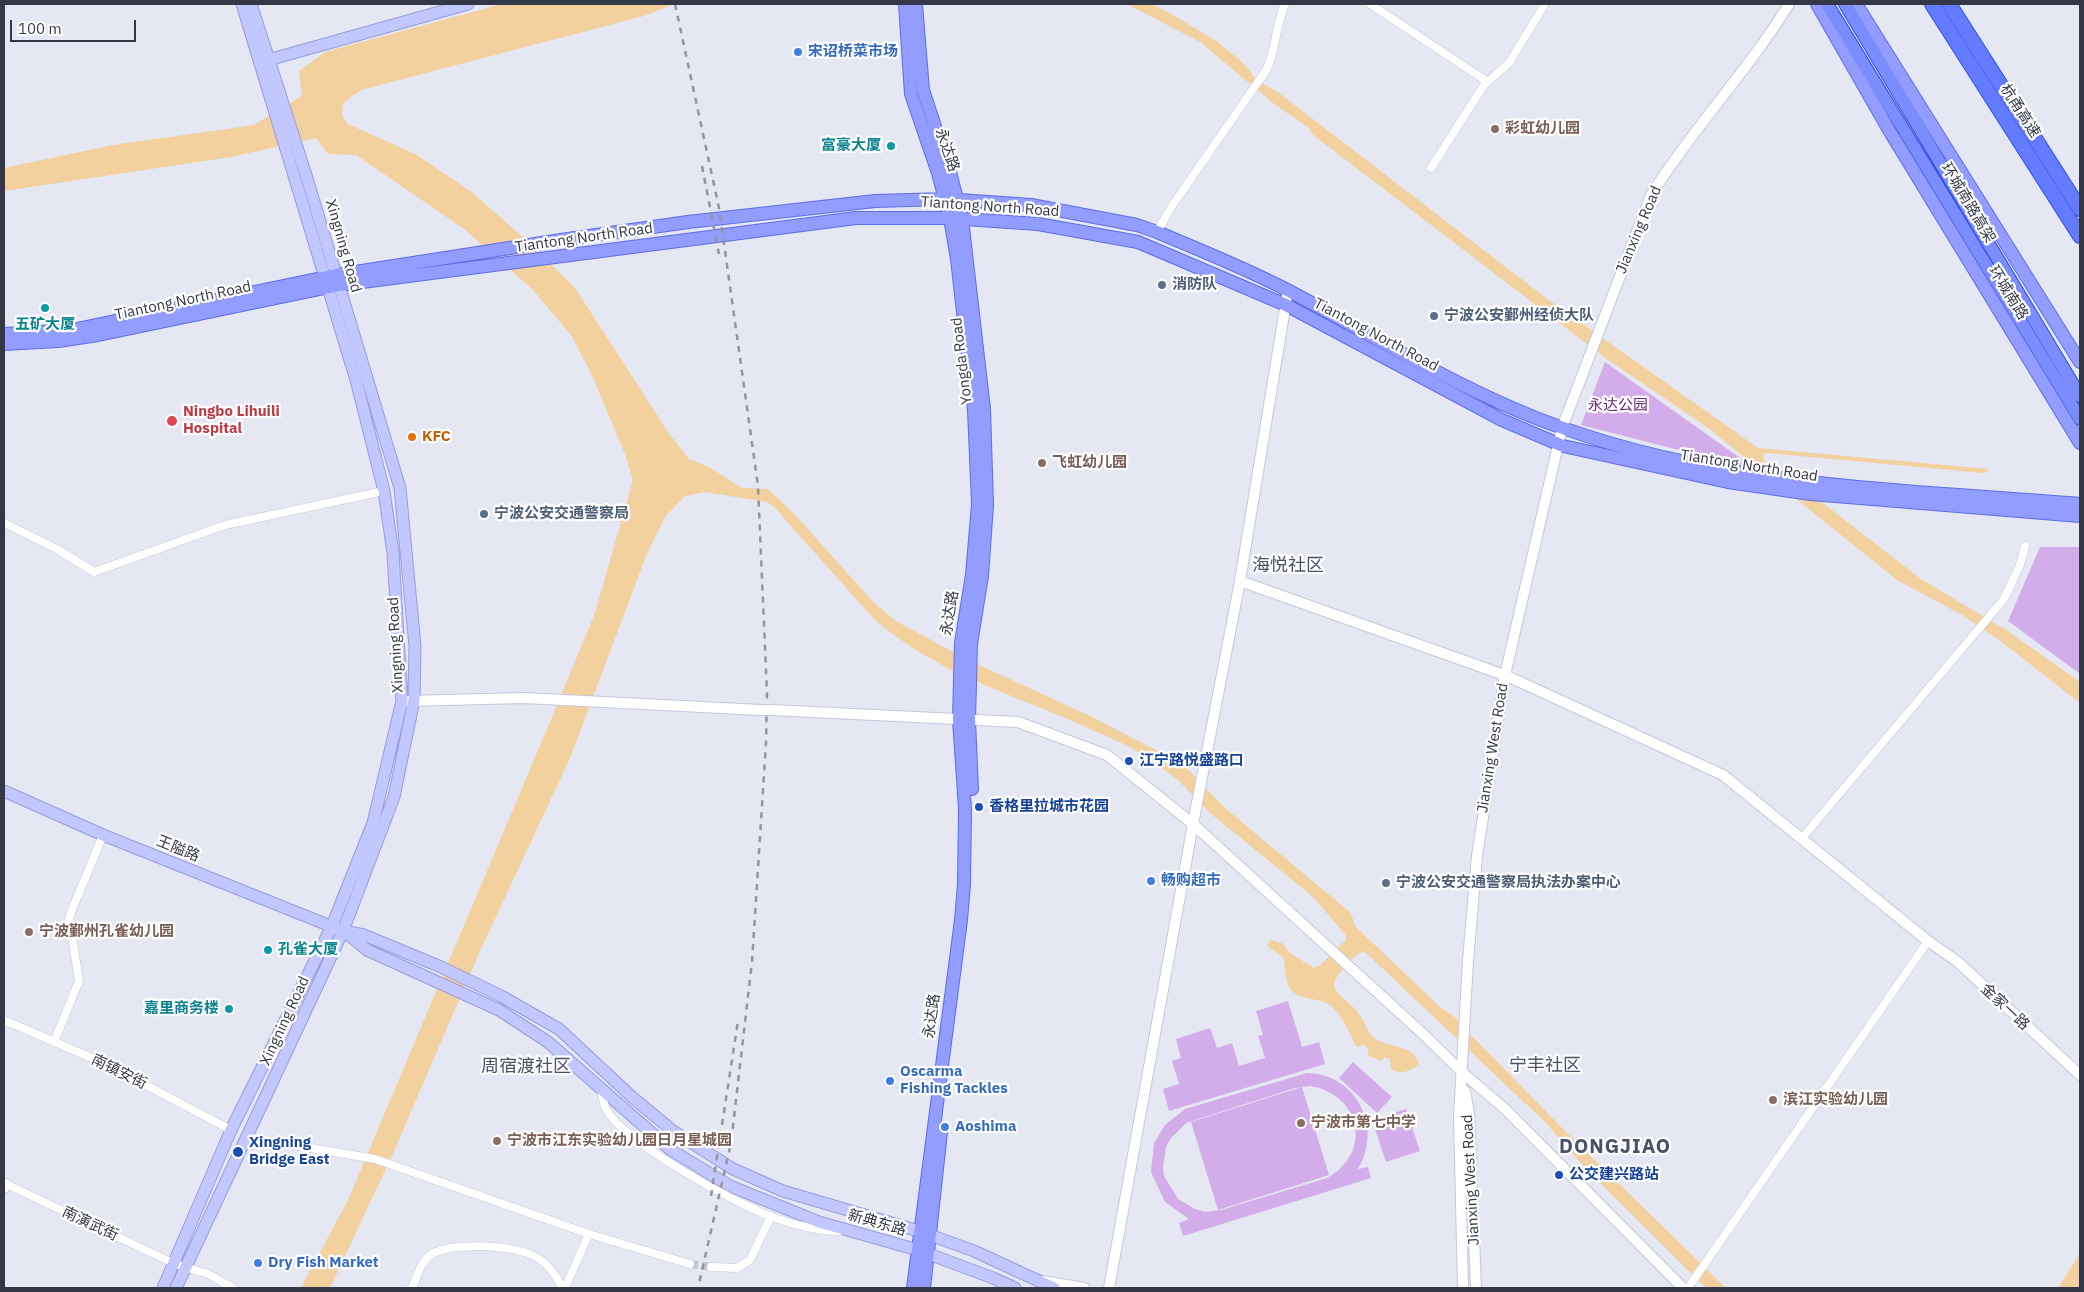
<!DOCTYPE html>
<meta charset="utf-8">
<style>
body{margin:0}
#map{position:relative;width:2084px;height:1292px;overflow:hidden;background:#e5e7f3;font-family:"IBM Plex Sans",sans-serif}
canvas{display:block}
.frame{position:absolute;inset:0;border:5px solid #343846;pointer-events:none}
.scale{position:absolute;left:10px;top:20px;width:126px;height:22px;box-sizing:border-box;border:2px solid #343846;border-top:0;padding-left:6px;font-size:15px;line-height:18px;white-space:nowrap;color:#343846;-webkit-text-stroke:4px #fff;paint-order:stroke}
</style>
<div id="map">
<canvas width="2084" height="1292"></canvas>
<div class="frame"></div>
<div class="scale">100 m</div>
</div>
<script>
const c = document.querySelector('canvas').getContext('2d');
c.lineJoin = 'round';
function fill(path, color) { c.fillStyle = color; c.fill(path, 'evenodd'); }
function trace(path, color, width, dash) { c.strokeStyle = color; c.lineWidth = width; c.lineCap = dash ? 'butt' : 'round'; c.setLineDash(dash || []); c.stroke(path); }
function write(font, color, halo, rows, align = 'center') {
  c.font = font + ' "IBM Plex Sans","Noto Sans SC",sans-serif'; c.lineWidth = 4.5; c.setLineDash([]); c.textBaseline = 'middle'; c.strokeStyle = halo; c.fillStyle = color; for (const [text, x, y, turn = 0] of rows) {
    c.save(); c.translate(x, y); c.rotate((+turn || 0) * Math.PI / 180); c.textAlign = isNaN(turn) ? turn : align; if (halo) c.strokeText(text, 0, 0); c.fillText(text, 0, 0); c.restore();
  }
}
const green = new Path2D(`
 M 1605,362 L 1757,470 L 1581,425 Z
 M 2040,547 L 2080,547 L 2080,674 L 2008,621 Z
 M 1288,1001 L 1302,1047 L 1319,1042 L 1325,1064 L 1169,1111 L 1163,1089 L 1179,1084 L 1172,1061 L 1181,1058 L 1176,1039 L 1210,1028 L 1217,1048 L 1232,1043 L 1239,1066 L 1265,1058 L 1258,1036 L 1263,1035 L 1256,1011 Z
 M 1353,1062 L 1392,1097 L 1377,1113 L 1339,1078 Z
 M 1307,1073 C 1357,1074 1383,1128 1358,1169 L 1368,1167 L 1371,1178 L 1183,1236 L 1179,1223 L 1189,1219 L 1165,1202 L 1151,1172 L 1154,1143 L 1165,1125 L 1185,1109 ZM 1310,1086 C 1361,1094 1373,1153 1327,1178 L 1221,1210 L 1205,1212 L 1195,1209 L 1178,1199 L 1164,1176 L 1163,1167 L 1166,1147 L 1171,1138 L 1186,1123 L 1295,1088 Z
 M 1302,1087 L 1329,1175 L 1218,1210 L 1191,1122 Z
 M 1406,1109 L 1420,1151 L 1386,1162 L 1372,1120 Z`);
const water = new Path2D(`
 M 502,4 L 674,4 L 644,16 L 361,90 L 343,103 L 342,116 L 348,124 L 417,155 L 473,193 L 527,241 L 575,288 L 670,435 L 689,459 L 709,467 L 742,488 L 768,489 L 798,518 L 874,603 L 896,621 L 962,657 L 1090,716 L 1183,764 L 1225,808 L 1351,913 L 1355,926 L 1440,1007 L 1456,1018 L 1468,1032 L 1564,1130 L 1726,1288 L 1706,1288 L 1585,1168 L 1545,1122 L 1365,952 C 1357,952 1352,959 1347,965 C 1323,989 1337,990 1355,1009 C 1364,1017 1365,1030 1374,1038 C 1388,1048 1413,1044 1419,1063 C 1412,1071 1400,1076 1391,1069 L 1390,1059 L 1384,1057 L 1381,1061 L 1367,1055 L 1369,1050 L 1364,1045 L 1358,1047 L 1355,1045 C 1349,1031 1339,1007 1324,1002 C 1313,998 1299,999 1291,990 C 1284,981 1286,967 1283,957 L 1267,946 L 1270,940 L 1282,943 L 1290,953 L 1314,968 L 1320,965 L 1346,940 L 1345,934 L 1312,896 L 1210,813 L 1178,780 L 1152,761 L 1128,746 L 1072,721 L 958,674 C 928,657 898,641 873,618 L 774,507 L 767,502 L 705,492 L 685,496 L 665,517 L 646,556 L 570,758 L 481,949 L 391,1158 L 330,1288 L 301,1288 L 348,1200 L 555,710 L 595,613 L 633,480 L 625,454 L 591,373 L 571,335 L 533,290 L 464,229 L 356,155 L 328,154 L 316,138 L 231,157 L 4,191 L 4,168 L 113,145 L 254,125 L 302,96 L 299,71 L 325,52 Z
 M 1127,4 L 1152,4 L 1175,16 L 1218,42 L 1243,63 L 1256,79 L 1279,93 L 1546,298 L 1758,448 L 1988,469 L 1987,472 L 1983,473 L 1766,453 L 1763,456 L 1765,462 L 1828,507 L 1921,579 L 2008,631 L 2080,682 L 2080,703 L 1999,640 L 1962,615 L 1897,580 L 1708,428 L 1604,357 L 1313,135 L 1309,128 L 1274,104 L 1200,42 Z
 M 2080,1253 L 2080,1288 L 2058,1288 Z`);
const minorTunnel = new Path2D(`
 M 690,1264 L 711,1267`);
const minor = new Path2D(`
 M 1370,4 L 1488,82
 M 1431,168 L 1484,85 L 1509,63 L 1545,4
 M 1157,232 L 1172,206 L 1267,69 C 1276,48 1276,25 1285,4
 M 4,523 L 57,549 L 94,572 L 225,525 L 384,491
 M 1802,838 L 2004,599 L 2020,565 L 2025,546
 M 4,1020 L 108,1065 L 231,1130
 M 54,1042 L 79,981 L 69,917 L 103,835
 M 601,1090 C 603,1096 603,1103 606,1109 C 622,1141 736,1204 772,1217 C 793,1224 816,1231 839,1231
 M 246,1137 L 375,1159 L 589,1234 L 690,1264
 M 4,1183 L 175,1264 L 208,1274 L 233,1288
 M 711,1267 L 737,1268 L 750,1260 L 771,1216
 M 412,1288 C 417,1277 421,1259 434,1253 C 456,1242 514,1245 536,1257 C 549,1264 556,1275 562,1288
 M 565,1288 L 589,1234
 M 1688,1288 L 1928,941`);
const tertiary = new Path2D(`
 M 1240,581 L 1507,676 L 1723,775 L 1928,941 L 1958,962 L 2080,1075
 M 407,701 L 524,698 L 761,710
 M 772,710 L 1018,722 L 1107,755 L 1193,824 L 1422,1033 L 1463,1073 L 1505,1109 L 1683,1288
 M 1465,1091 L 1469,1113 L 1476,1288
 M 4,1188 L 6,1184
 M 1043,1281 L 1084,1288
 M 1109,1288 L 1193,824 L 1240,581 L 1288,290
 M 1463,1288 L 1459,1116 L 1468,961 L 1477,856 L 1505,675 L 1562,428 L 1651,195 C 1693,128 1748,71 1789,4`);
const secondary = new Path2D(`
 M 261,62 L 468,4
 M 4,791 L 103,835 L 343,931 L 364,935 L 441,967 L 501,996 L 559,1029 L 632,1097 L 673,1131 L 733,1169 L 783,1191 L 919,1231 L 974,1251 L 1054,1288
 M 345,932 L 367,950 L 499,1010 L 548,1042 L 671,1150 L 730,1186 L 819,1222 L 918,1250 L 993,1278 L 1015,1288
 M 163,1288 L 231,1130 L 332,926 L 373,823 L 402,701 L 393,553 L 384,491 L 356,380 L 242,4
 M 176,1288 L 343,931 L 394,797 L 414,700 L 415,646 L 400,488 L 306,175 L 251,4`);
const primary = new Path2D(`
 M 905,4 L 911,94 L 938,173 L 950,218 L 957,259 L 974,410 L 978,504 L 972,575 L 961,643 L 959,719 L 965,809 L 964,884 L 961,920 L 913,1288
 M 916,4 L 923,90 L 950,172 L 962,219 L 984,409 L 987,505 L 982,576 L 971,644 L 969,720 L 972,789
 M 1817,4 L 1889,130 L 2080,443
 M 1856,4 L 2080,362
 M 4,334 L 72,330 L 336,275 L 561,240 L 688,222 L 875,201 L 945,199 L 1031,205 L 1137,225 L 1157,232 C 1202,251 1248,269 1291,292 C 1380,339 1468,395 1563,428 C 1728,487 1907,490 2080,504
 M 4,344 L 58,341 L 98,335 L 339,285 L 856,218 L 950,218 L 1038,224 L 1138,242 L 1286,305 L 1502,420 L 1563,446 L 1728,482 L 1811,494 L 2080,516
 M 924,1288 L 941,1132`);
const trunk = new Path2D(`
 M 1827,4 L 2080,419
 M 1845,4 L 2080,396`);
const motorway = new Path2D(`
 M 1932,4 L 2080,236
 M 1949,4 L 2080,209`);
const rail = new Path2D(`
 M 675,4 L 719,208 L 758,486 L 767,693 L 766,743 L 752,962 L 731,1143 L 698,1288
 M 702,166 L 719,254
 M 711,1196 L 738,1021`);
const tertiaryBridge = new Path2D(`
 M 761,710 L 772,710`);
const markers = [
 [798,52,5,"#3f7fe0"],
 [1495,129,5,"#8d6e63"],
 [891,146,5,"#0f9aa8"],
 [1162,285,5,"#5c6f8a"],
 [45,308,5,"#0f9aa8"],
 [1434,316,5,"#5c6f8a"],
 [172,421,6,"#e0444e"],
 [412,437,5,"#e8710a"],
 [1042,463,5,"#8d6e63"],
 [484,514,5,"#5c6f8a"],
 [1129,761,5,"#1a4fb4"],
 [979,807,5,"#1a4fb4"],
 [1151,881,5,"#3f7fe0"],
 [1386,883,5,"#5c6f8a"],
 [29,932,5,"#8d6e63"],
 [268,950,5,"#0f9aa8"],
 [229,1009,5,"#0f9aa8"],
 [890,1081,5,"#3f7fe0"],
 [1773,1100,5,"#8d6e63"],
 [1301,1123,5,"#8d6e63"],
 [945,1127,5,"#3f7fe0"],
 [497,1141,5,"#8d6e63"],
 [238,1152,6,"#1a4fb4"],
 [1559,1175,5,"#1a4fb4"],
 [258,1263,5,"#3f7fe0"]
];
const shopNames = [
 ["宋诏桥菜市场",808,52],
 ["畅购超市",1161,881],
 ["Oscarma",900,1072],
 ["Fishing Tackles",900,1089],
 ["Aoshima",955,1127],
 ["Dry Fish Market",268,1263]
];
const streetNames = [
 ["杭甬高速",2020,111,57],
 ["永达路",947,150,71],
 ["环城南路高架",1968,203,59],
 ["Tiantong North Road",990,207,4],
 ["Jianxing Road",1639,230,-67],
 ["Tiantong North Road",584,238,-8],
 ["Xingning Road",343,246,74],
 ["环城南路",2008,293,58],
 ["Tiantong North Road",183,301,-12],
 ["Tiantong North Road",1376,335,28],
 ["Yongda Road",962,361,-97],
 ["Tiantong North Road",1749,466,9],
 ["永达路",950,613,-81],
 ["Xingning Road",396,645,-93],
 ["Jianxing West Road",1493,748,-81],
 ["王隘路",178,849,22],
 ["金家一路",2005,1007,43],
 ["永达路",932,1016,-82],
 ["Xingning Road",285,1021,-65],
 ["南镇安街",119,1072,26],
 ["Jianxing West Road",1471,1180,-93],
 ["新典东路",877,1223,16],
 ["南演武街",90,1224,25]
];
const educationNames = [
 ["彩虹幼儿园",1505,129],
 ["飞虹幼儿园",1052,463],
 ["宁波鄞州孔雀幼儿园",39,932],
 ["滨江实验幼儿园",1783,1100],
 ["宁波市第七中学",1311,1123],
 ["宁波市江东实验幼儿园日月星城园",507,1141]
];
const cultureNames = [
 ["富豪大厦",881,146],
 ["五矿大厦",45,325,"center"],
 ["孔雀大厦",278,950,"left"],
 ["嘉里商务楼",219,1009]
];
const serviceNames = [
 ["消防队",1172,285],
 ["宁波公安鄞州经侦大队",1444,316],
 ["宁波公安交通警察局",494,514],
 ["宁波公安交通警察局执法办案中心",1396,883]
];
const parkNames = [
 ["永达公园",1618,406]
];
const healthNames = [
 ["Ningbo Lihuili",183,412],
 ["Hospital",183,429]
];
const foodNames = [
 ["KFC",422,437]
];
const transitNames = [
 ["江宁路悦盛路口",1139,761],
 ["香格里拉城市花园",989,807],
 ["Xingning",249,1143],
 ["Bridge East",249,1160],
 ["公交建兴路站",1569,1175]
];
const quarterNames = [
 ["海悦社区",1288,566],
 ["宁丰社区",1545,1066],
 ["周宿渡社区",526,1067]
];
const districtNames = [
 ["DONGJIAO",1615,1147]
];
fill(green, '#d3acea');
fill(water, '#f3d19e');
trace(minorTunnel, '#c2c4d0', 8, [8, 4]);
trace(minor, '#c4c8dd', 9);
trace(tertiary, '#c4c8dd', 12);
trace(secondary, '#969cdc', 13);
trace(primary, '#5d6de9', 14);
trace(trunk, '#2e4fe5', 14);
trace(motorway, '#2e4fe5', 16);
trace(minor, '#fff', 8);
trace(tertiary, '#fff', 10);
trace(secondary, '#c3c7ff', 11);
trace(primary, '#929dff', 12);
trace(trunk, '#7b8cff', 12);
trace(motorway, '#647bff', 14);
trace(rail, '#959595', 2.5, [6, 6]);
trace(tertiaryBridge, '#c4c8dd', 12, []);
trace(tertiaryBridge, '#fff', 10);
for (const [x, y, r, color] of markers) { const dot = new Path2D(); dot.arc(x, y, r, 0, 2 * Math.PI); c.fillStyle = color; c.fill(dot); trace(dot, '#fff', 2); }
write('bold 15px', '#366cbe', '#fff', shopNames, 'left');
write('15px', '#343846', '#fff', streetNames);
write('bold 15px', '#785e54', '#fff', educationNames, 'left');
write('bold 15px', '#0d838f', '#fff', cultureNames, 'right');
write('bold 15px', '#4e5e75', '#fff', serviceNames, 'left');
write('15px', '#6a257b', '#fff', parkNames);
write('bold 15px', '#be3a42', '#fff', healthNames, 'left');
write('bold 15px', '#c56008', '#fff', foodNames, 'left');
write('bold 15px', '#164399', '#fff', transitNames, 'left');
write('18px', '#4b5169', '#fff', quarterNames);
c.letterSpacing = '1px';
write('bold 20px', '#4b5169', '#fff', districtNames);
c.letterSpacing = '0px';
</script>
